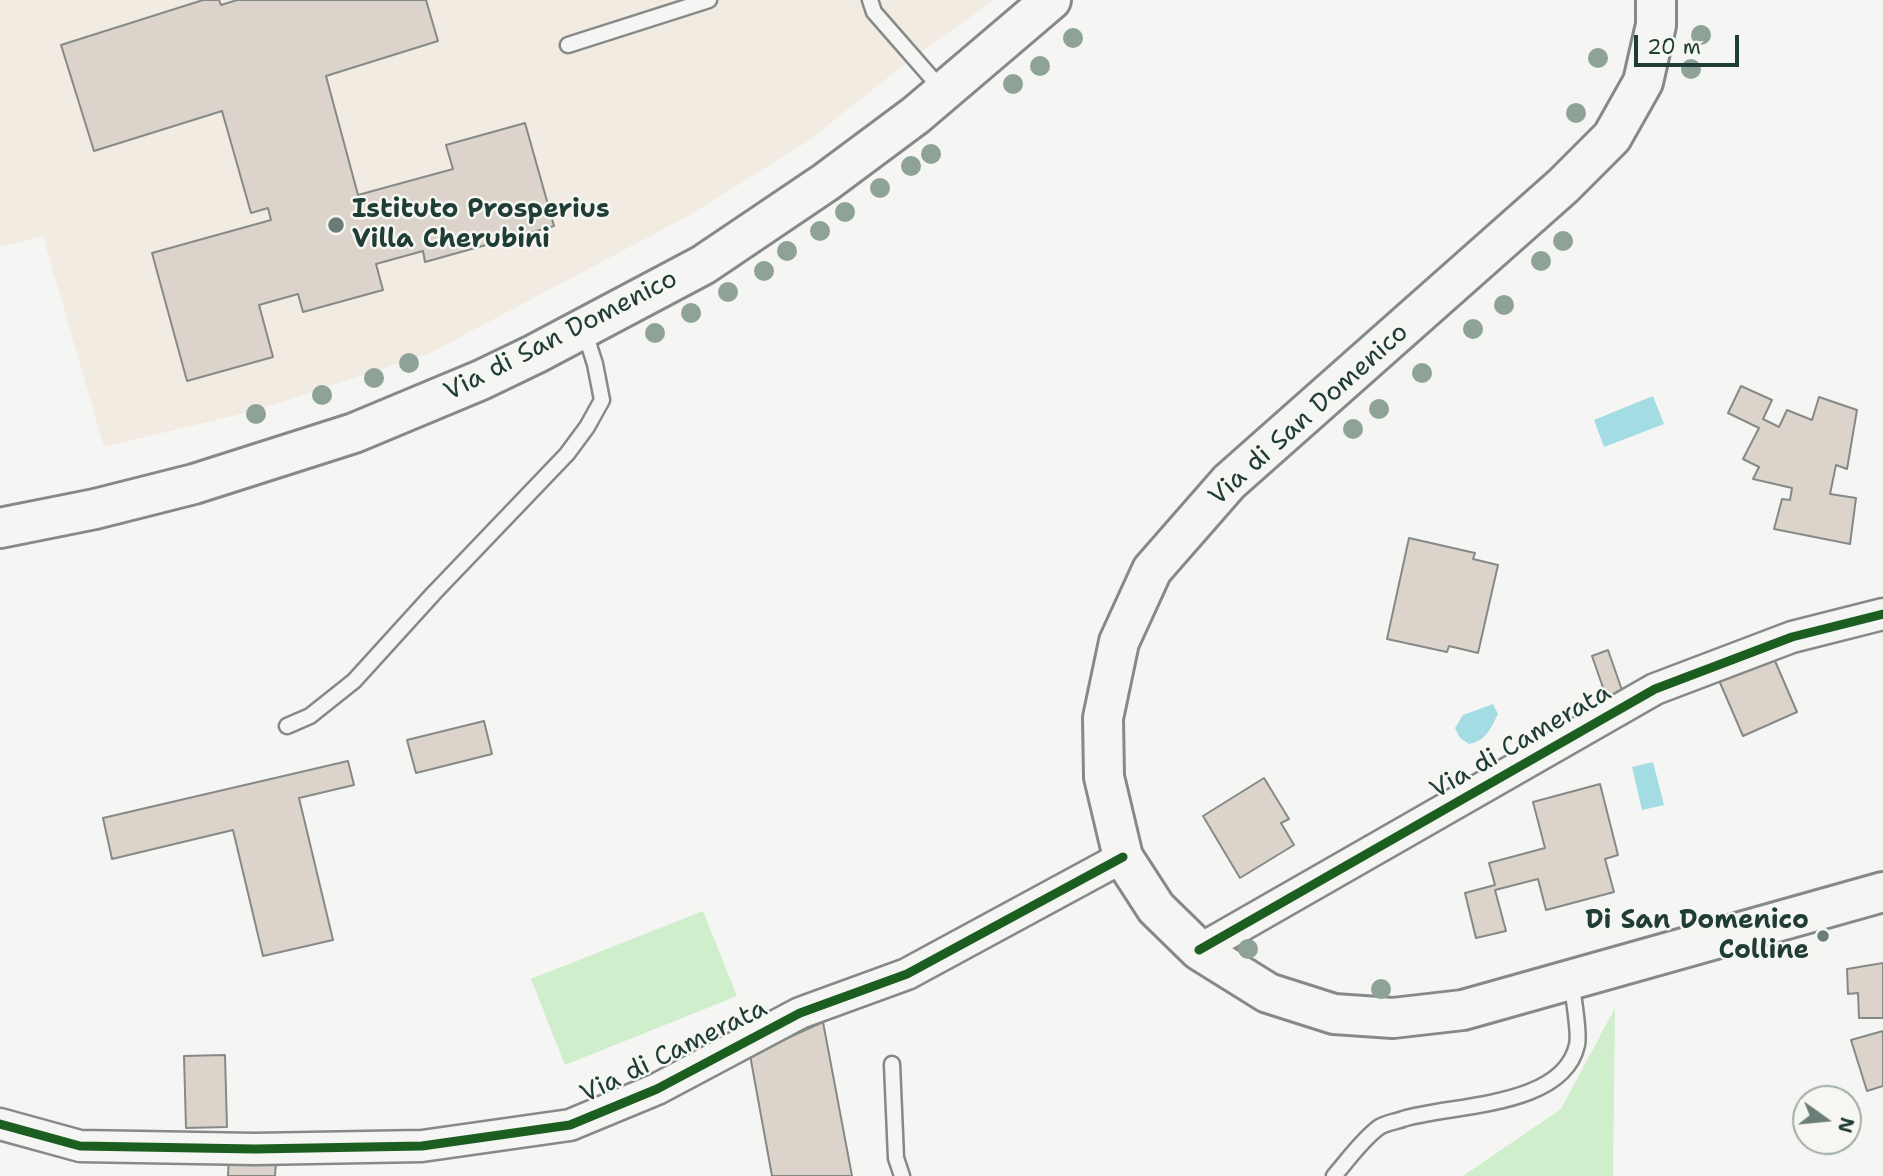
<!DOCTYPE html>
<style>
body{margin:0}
#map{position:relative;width:1883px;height:1176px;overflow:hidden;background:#f5f5f3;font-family:"Shantell Sans",sans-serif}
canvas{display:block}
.north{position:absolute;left:1792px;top:1085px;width:70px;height:70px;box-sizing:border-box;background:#f6f6f2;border:2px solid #a0aca6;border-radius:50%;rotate:105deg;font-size:19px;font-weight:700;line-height:28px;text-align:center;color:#1f3d34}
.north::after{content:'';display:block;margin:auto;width:24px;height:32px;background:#6a7d77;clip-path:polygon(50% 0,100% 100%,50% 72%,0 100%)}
.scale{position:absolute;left:1634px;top:35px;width:105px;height:32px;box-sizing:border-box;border:4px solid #1f3d34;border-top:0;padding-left:9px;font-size:21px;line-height:24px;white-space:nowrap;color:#1f3d34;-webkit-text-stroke:5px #f6f6f2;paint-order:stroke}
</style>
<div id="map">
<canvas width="1883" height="1176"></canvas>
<div class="north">N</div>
<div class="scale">20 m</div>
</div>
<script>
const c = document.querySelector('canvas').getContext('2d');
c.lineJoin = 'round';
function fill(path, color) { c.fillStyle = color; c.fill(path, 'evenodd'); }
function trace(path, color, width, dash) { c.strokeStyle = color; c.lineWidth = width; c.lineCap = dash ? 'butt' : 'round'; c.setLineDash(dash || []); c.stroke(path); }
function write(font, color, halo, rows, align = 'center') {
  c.font = font + ' "Shantell Sans",sans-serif'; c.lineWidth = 5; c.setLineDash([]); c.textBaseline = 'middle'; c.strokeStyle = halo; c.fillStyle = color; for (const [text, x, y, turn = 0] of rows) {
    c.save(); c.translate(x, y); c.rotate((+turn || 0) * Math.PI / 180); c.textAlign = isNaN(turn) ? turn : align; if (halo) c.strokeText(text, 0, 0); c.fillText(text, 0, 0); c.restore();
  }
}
const built = new Path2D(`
 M 0,0 L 994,0 L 914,57 L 808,141 L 690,215 L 430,353 L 257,410 L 104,447 L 43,236 L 0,247 Z`);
const green = new Path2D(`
 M 703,911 L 737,996 L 565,1065 L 531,979 Z
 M 1615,1008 L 1613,1176 L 1463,1176 L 1561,1109 Z`);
const water = new Path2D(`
 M 1653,396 L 1664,424 L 1604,447 L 1594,420 Z
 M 1493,704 L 1498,714 C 1491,728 1486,741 1469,744 L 1460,738 L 1455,728 L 1463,715 Z
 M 1653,762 L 1664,805 L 1642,810 L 1632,767 Z`);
const building = new Path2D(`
 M 203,0 L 219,0 L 221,5 L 237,0 L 426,0 L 438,41 L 326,76 L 358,195 L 453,169 L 446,145 L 525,123 L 554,226 L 425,262 L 423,251 L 376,264 L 383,290 L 303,312 L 298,294 L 259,305 L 273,357 L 187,381 L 152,253 L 271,220 L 268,208 L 251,213 L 222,111 L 94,151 L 61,45 Z
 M 1741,386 L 1772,400 L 1763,419 L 1779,427 L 1787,410 L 1812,420 L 1819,397 L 1857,410 L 1847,469 L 1836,465 L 1830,494 L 1856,498 L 1850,544 L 1774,529 L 1782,499 L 1790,500 L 1792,488 L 1753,479 L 1759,467 L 1743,459 L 1759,428 L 1728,413 Z
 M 1409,538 L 1475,553 L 1473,559 L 1498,565 L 1478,653 L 1449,646 L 1447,652 L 1387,639 Z
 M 1608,650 L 1623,693 L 1607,699 L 1592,656 Z
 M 1772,654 L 1797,712 L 1743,736 L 1718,678 Z
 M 484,721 L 492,754 L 416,773 L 407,740 Z
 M 348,761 L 354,785 L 299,798 L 333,940 L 263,956 L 233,830 L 112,859 L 103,818 Z
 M 1264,778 L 1289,819 L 1281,823 L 1294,845 L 1240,878 L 1203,816 Z
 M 1600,784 L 1618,855 L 1605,859 L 1614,892 L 1546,910 L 1538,879 L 1495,890 L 1506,931 L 1476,938 L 1465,893 L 1495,885 L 1489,863 L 1545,848 L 1533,802 Z
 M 1883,963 L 1883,1018 L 1859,1018 L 1858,993 L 1848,994 L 1847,969 Z
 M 823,1022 L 852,1176 L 772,1176 L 750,1055 Z
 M 1883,1031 L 1883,1086 L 1867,1091 L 1851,1040 Z
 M 225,1055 L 227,1127 L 186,1128 L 184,1056 Z
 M 229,1156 L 276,1160 L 275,1176 L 228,1176 Z`);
const lane = new Path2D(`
 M 870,0 L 874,12 L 943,91
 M 568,45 L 709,0
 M 287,726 L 310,716 L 354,681 L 434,593 L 567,454 L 587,427 L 602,400 L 595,364 L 584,330
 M 892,1064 L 896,1158 L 902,1176
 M 1334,1176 C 1348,1160 1361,1141 1378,1128 C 1384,1123 1395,1122 1403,1119 C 1452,1104 1563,1108 1577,1045 C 1580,1033 1573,995 1571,981`);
const street = new Path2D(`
 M 1199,950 L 1655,689 L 1792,637 L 1883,614
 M 0,1124 L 80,1146 L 255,1149 L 422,1146 L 570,1125 L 657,1089 L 800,1013 L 907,974 L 1123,857`);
const secondary = new Path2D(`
 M 1656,0 L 1656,25 L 1643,82 L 1612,137 L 1563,186 L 1229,482 L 1152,570 L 1119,642 L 1103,718 L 1104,777 L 1123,857 L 1156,908 L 1199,950 L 1268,993 L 1334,1014 L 1393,1018 L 1463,1010 L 1883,892
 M 0,528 L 95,509 L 194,484 L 354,433 L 481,380 L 535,354 L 703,265 L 826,182 L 916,115 L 1051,0`);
const cycleway = new Path2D(`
 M 1199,950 L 1655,689 L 1792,637 L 1883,614
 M 0,1124 L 80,1146 L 255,1149 L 422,1146 L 570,1125 L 657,1089 L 800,1013 L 907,974 L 1123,857`);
const trees = [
 [1701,35],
 [1073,38],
 [1598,58],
 [1040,66],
 [1691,69],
 [1013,84],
 [1576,113],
 [931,154],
 [911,166],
 [880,188],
 [845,212],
 [820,231],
 [1563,241],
 [787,251],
 [1541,261],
 [764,271],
 [728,292],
 [1504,305],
 [691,313],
 [1473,329],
 [655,333],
 [409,363],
 [1422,373],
 [374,378],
 [322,395],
 [1379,409],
 [256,414],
 [1353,429],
 [1248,949],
 [1381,989]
];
const markers = [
 [336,225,9,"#6a7d77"],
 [1823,936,7,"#6a7d77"]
];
const poiNames = [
 ["Istituto Prosperius",352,210],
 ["Villa Cherubini",352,240],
 ["Di San Domenico",1809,921,"right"],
 ["Colline",1809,951,"right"]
];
const streetNames = [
 ["Via di San Domenico",561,336,-27],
 ["Via di San Domenico",1309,415,-42],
 ["Via di Camerata",1521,742,-30],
 ["Via di Camerata",674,1052,-26]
];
fill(built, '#f2ebe2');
fill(green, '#ceeecc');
fill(water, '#a3dce2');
fill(building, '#dcd3cb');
trace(building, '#858a88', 2);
trace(lane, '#858a88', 19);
trace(street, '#858a88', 35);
trace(secondary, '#858a88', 44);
trace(lane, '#f5f5f3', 14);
trace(street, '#f5f5f3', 30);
trace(secondary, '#f5f5f3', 38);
trace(cycleway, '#1b5e20', 9);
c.fillStyle = '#8fa297';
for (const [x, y] of trees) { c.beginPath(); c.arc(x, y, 10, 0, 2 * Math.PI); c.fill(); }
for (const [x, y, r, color] of markers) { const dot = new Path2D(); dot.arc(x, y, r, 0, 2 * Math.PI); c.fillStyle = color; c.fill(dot); trace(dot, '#f6f6f2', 2.5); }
write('bold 26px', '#1f3d34', '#f6f6f2', poiNames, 'left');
write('26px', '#1f3d34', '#f6f6f2', streetNames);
</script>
